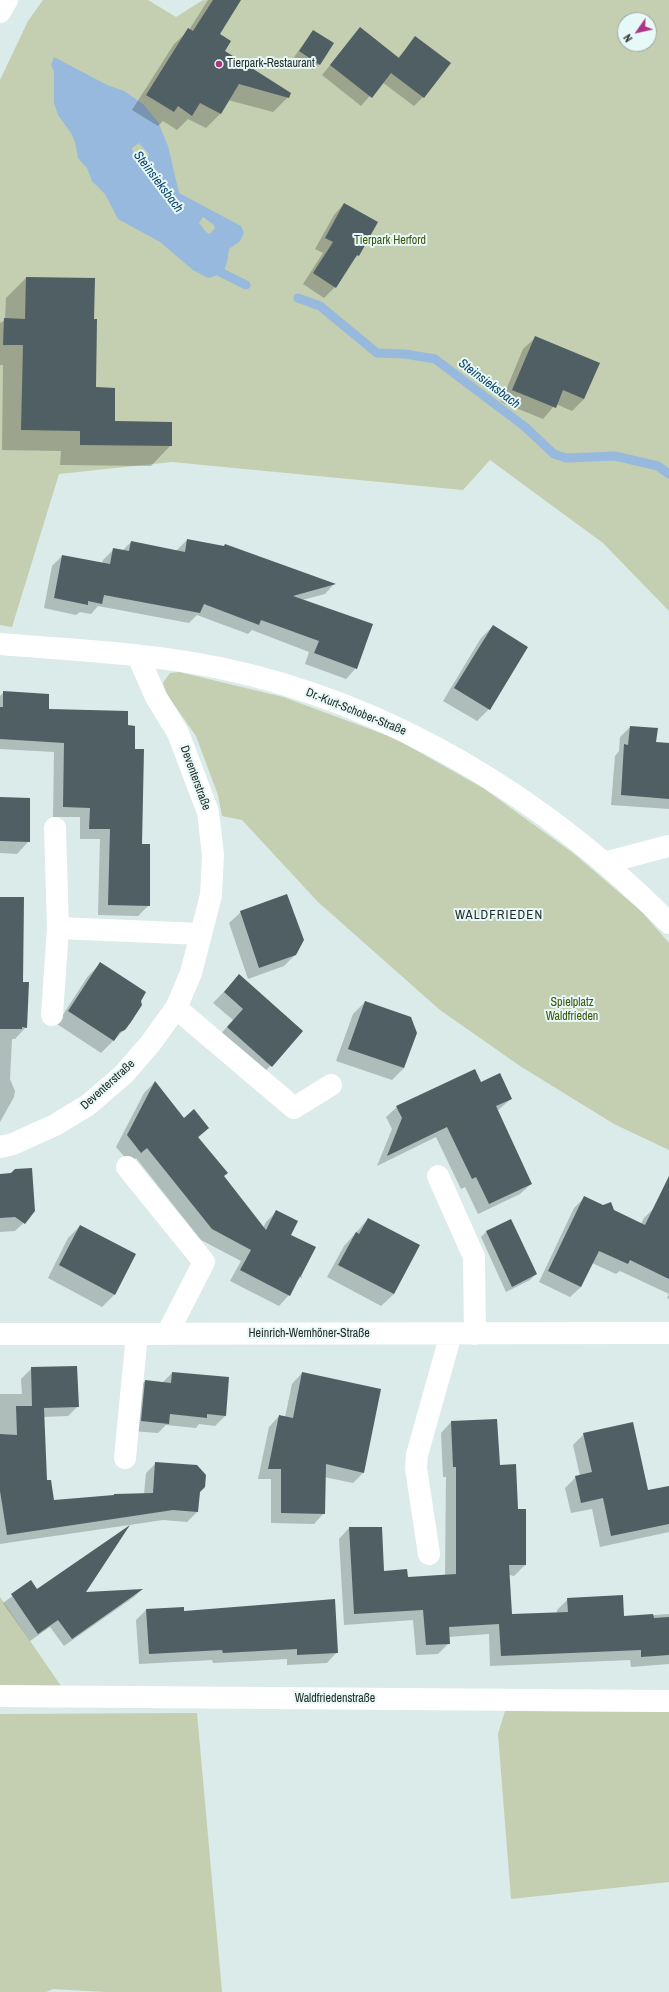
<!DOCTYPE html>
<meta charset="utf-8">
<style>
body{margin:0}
#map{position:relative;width:669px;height:1992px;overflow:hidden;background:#daebe9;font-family:"Archivo Narrow",sans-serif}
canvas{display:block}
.north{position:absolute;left:617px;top:12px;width:40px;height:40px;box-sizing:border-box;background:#e7f9f6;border:1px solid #99a7a4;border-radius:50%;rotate:236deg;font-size:11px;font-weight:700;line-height:16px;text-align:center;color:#252b2a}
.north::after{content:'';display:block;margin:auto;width:14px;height:18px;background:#af3486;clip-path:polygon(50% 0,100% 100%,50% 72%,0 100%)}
</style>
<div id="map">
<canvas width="669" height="1992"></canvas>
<div class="north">N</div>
</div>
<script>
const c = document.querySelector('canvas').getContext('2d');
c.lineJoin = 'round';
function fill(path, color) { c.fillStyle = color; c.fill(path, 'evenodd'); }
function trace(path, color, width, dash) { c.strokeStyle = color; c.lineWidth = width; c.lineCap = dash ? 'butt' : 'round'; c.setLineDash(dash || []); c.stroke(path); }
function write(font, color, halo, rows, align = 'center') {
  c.font = font + ' "Archivo Narrow",sans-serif'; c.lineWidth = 4; c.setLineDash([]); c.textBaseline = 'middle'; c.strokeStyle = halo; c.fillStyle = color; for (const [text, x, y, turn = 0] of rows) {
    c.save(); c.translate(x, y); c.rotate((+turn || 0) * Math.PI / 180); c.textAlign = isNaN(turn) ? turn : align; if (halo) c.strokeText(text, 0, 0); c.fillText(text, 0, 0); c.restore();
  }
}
const green = new Path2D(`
 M 43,0 L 148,0 L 176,17 L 203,0 L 669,0 L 669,611 L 603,543 L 490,460 L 463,490 L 172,462 L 59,474 L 12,627 L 0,625 L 0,80 L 28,21 ZM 625,20 L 649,20 L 649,44 L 625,44 Z
 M 179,672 L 283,697 L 394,738 L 483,788 L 573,853 L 642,912 L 669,943 L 669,1150 L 614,1124 L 520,1066 L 440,1010 L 318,902 L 242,820 L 222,816 L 218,795 L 196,736 L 166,693 L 163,683 L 170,673 Z
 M 0,1597 L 61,1686 L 0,1686 Z
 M 505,1711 L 669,1712 L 669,1882 L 511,1899 L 498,1734 Z
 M 197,1713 L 222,1992 L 105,1992 L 53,1989 L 46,1992 L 0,1992 L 0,1714 Z`);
const water = new Path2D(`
 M 54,57 L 107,85 L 124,91 L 143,104 L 158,122 L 168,146 L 179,193 L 241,226 L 244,233 L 240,241 L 229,249 C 227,265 226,275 208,278 L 193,270 L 160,242 L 118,219 L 105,194 L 92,181 L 87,168 L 78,158 L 75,142 L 71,133 L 58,115 L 54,103 L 54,71 L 51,65 ZM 139,143 L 149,154 L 145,161 L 141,162 C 136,159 133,154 132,148 ZM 203,217 L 214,225 L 215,228 L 210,234 L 206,232 L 199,223 Z`);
const shadow = new Path2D(`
 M 208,0 L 240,0 L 218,35 L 224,51 L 288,97 L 273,112 L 228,100 L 220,114 L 206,128 L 188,119 L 177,130 L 163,121 L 158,126 L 132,110 L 174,44 L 189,30 Z
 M 360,28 L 398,58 L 415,38 L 423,97 L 414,106 L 382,82 L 361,106 L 322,75 Z
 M 313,32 L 319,64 L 313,70 L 294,57 Z
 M 344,204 L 358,255 L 350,263 L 335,287 L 324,298 L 303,284 L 323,253 L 315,249 L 334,215 Z
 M 26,278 L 93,320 L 95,388 L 114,422 L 171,445 L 151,466 L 60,465 L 61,451 L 2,450 L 3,365 L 0,365 L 0,323 L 5,320 L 6,298 Z
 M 536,337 L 598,364 L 584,399 L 572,411 L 556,404 L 543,419 L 501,402 L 523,349 Z
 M 187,540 L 223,547 L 225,545 L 334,584 L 325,594 L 302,600 L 356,668 L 346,679 L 305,664 L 309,652 L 252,630 L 248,634 L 197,615 L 189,623 L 98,606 L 91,614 L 80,612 L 76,615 L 44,608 L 52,566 L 62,556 L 102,564 L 103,560 L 114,549 L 122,551 L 131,542 L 176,551 Z
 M 493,626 L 489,709 L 477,721 L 443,701 L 481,638 Z
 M 4,692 L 48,710 L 127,726 L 149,905 L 138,916 L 98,915 L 100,839 L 80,839 L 80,817 L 53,817 L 54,752 L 0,749 L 0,696 Z
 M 630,727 L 655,743 L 669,744 L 669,809 L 611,805 L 615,756 L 619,751 L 620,737 Z
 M 0,798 L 29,841 L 17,854 L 0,853 Z
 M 0,898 L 22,983 L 26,1027 L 15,1039 L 12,1039 L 10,1079 L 15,1091 L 14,1097 L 0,1122 Z
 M 241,912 L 295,955 L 284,966 L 248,979 L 229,923 Z
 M 100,964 L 124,1030 L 101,1053 L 57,1024 L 88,976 Z
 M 239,976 L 302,1031 L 260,1077 L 216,1039 L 233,1020 L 213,1003 Z
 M 365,1002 L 416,1033 L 404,1068 L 392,1080 L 336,1061 L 353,1014 Z
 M 154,1083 L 184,1119 L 208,1128 L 198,1138 L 223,1176 L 263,1228 L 266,1222 L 277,1211 L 290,1235 L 301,1277 L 296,1282 L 289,1295 L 279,1306 L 230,1281 L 241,1261 L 201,1240 L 136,1158 L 130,1163 L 116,1147 L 144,1093 Z
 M 481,1084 L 511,1099 L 497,1111 L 531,1184 L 520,1194 L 478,1214 L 465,1187 L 461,1189 L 436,1137 L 377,1166 L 392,1129 L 386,1117 L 397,1107 Z
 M 0,1175 L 28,1219 L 15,1231 L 0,1232 Z
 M 585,1197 L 641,1224 L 644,1218 L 655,1207 L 669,1214 L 669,1299 L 667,1298 L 669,1294 L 620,1271 L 616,1274 L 592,1263 L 581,1287 L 570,1297 L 539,1282 L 574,1208 Z
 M 368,1219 L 419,1246 L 394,1294 L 381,1306 L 327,1277 L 344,1246 Z
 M 80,1226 L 135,1255 L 114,1295 L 102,1307 L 48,1278 L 68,1238 Z
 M 487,1231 L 536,1274 L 530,1280 L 506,1292 L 481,1237 Z
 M 32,1368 L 78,1406 L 68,1416 L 43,1417 L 46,1481 L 53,1501 L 144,1494 L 146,1473 L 156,1463 L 199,1491 L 197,1512 L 187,1522 L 163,1520 L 0,1544 L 0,1394 L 22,1394 L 21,1379 Z
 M 172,1373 L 225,1416 L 215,1426 L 199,1424 L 196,1428 L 166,1425 L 158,1433 L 132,1431 L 135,1391 L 145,1381 L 162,1383 Z
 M 302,1373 L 363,1473 L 353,1483 L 324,1477 L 324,1513 L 314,1524 L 271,1523 L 271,1479 L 258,1479 L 269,1427 L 279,1416 L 285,1417 L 292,1384 Z
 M 451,1422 L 499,1466 L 517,1510 L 525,1565 L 514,1576 L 509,1575 L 511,1615 L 557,1613 L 557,1610 L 568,1599 L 623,1617 L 669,1614 L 669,1664 L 631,1667 L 630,1660 L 490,1666 L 489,1634 L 448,1637 L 449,1643 L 438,1654 L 416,1655 L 413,1620 L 344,1625 L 339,1539 L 349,1528 L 383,1572 L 407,1578 L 445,1575 L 446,1477 L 443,1477 L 441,1433 Z
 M 584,1434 L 647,1491 L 669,1487 L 669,1532 L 600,1547 L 592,1509 L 571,1513 L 565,1488 L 576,1477 L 580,1476 L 573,1445 Z
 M 31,1582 L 37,1590 L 84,1594 L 141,1590 L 134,1597 L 64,1646 L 50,1627 L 30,1641 L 3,1603 Z
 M 146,1610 L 183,1612 L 337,1652 L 327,1663 L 287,1665 L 287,1659 L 213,1663 L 212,1660 L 139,1664 L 136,1620 Z`);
const stream = new Path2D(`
 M 214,266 L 222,273 L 246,285
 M 298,298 L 320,306 L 377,353 L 405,354 L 435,359 L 524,426 L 554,454 L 566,458 L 615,456 L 658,466 L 669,474`);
const building = new Path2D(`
 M 213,0 L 241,0 L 220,34 L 231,41 L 225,51 L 291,93 L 289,98 L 239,84 L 221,114 L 200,103 L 192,116 L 178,106 L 174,112 L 146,95 L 188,28 L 193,31 Z
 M 360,27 L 399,58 L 415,36 L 451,63 L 424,98 L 391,73 L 372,98 L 330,65 Z
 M 313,30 L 334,43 L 320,65 L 299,51 Z
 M 344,203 L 378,222 L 359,256 L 357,255 L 336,288 L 313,273 L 333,242 L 325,238 Z
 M 26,277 L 95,278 L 94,319 L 97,319 L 96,387 L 115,388 L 115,421 L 172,422 L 172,446 L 80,445 L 80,431 L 21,430 L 23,345 L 3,345 L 4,318 L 25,319 Z
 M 535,336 L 600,363 L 584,399 L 563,390 L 556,408 L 512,390 Z
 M 187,539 L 224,546 L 225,544 L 336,584 L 293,596 L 373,624 L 357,669 L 314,653 L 319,641 L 261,620 L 259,625 L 204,604 L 200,613 L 104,595 L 102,604 L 88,601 L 88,605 L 54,598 L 62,555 L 110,564 L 113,548 L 129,551 L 131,541 L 185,552 Z
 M 493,625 L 528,647 L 490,710 L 454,688 Z
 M 3,691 L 49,694 L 49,709 L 128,711 L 128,725 L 135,726 L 135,749 L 144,749 L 142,844 L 150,844 L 150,906 L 108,905 L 110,829 L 89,829 L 90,808 L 63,807 L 64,743 L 0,739 L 0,707 L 3,707 Z
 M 630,726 L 658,728 L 656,742 L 669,743 L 669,799 L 621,795 L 624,744 L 628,745 Z
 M 0,797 L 30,798 L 30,842 L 0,841 Z
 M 287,894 L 304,940 L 296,955 L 259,968 L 240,911 Z
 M 0,897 L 24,897 L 23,982 L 29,982 L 27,1028 L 22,1027 L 22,1029 L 0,1029 Z
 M 100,962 L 146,992 L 141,1001 L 142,1005 L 131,1022 L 125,1030 L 120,1032 L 114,1041 L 68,1011 Z
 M 239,974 L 303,1031 L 272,1067 L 227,1027 L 243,1009 L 224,992 Z
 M 365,1001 L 411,1017 L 417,1033 L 404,1068 L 348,1049 Z
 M 475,1069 L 481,1082 L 500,1073 L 512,1099 L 496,1106 L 532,1184 L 489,1204 L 476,1177 L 472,1179 L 447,1127 L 387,1156 L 402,1118 L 396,1106 Z
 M 155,1081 L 184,1118 L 194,1109 L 209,1128 L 198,1137 L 228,1173 L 224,1176 L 266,1230 L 276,1210 L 298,1221 L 291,1235 L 316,1247 L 301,1276 L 302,1278 L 300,1276 L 290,1296 L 240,1270 L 251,1250 L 212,1229 L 147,1148 L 141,1153 L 127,1135 Z
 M 32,1168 L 35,1211 L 25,1224 L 15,1217 L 0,1218 L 0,1174 L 11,1173 L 15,1169 Z
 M 669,1176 L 669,1279 L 630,1260 L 628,1264 L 599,1251 L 581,1287 L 548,1271 L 584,1196 L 603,1205 L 611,1202 L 614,1210 L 645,1225 Z
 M 368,1218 L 420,1245 L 394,1294 L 338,1265 L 356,1232 L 359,1234 Z
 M 511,1219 L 537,1274 L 512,1287 L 486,1231 Z
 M 80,1225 L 136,1254 L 115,1295 L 59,1265 Z
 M 77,1366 L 79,1407 L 44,1408 L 47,1480 L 51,1480 L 54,1500 L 114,1495 L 114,1494 L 153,1493 L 155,1462 L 197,1465 L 206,1475 L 205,1487 L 200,1492 L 198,1512 L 173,1510 L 7,1535 L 0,1491 L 0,1434 L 17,1435 L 16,1406 L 32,1406 L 31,1367 Z
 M 172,1372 L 229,1377 L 226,1416 L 207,1414 L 207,1418 L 170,1414 L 169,1424 L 141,1421 L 145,1380 L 171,1383 Z
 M 302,1372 L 381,1389 L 364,1473 L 326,1464 L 325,1514 L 281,1513 L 281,1469 L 268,1469 L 279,1415 L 293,1418 Z
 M 497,1419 L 500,1465 L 516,1464 L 518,1509 L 526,1509 L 526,1565 L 509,1565 L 512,1614 L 568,1612 L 567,1598 L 623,1595 L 624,1616 L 653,1614 L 654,1618 L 669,1617 L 669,1655 L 641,1657 L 641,1650 L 501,1656 L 499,1624 L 449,1627 L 450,1644 L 426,1645 L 423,1610 L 354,1614 L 349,1527 L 382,1527 L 384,1571 L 407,1569 L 408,1577 L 456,1574 L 456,1467 L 453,1467 L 451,1421 Z
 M 633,1422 L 648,1490 L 669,1486 L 669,1524 L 611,1536 L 603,1498 L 581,1503 L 575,1476 L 592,1472 L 583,1433 Z
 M 130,1525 L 86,1592 L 143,1589 L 72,1639 L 58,1620 L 38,1634 L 11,1594 L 31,1580 L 37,1589 Z
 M 335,1599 L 338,1653 L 297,1655 L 297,1649 L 223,1653 L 222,1650 L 149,1654 L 146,1609 L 184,1607 L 184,1611 Z`);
const minor = new Path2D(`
 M 0,12 L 7,0
 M 0,644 C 73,650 148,653 220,668 C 392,704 546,799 669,923
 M 604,863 L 669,846
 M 58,928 L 201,934
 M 176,1008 L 294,1108 L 331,1085
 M 52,1015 L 58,928 L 55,828
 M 0,1147 L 13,1144 L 55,1125 L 88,1105 L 124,1074 L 150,1044 L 176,1008 L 191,973 L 211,895 L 213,855 L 208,812 L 178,733 L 156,697 L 138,656
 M 127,1167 L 204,1262 L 167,1334
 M 438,1176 L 474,1257 L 475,1334
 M 0,1334 L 669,1333
 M 125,1458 L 137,1334
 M 429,1554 L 416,1468 L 417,1455 L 451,1334
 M 0,1696 L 669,1701`);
const markers = [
 [219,64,4,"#af3486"]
];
const poiNames = [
 ["Tierpark-Restaurant",227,64]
];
const parkNames = [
 ["Tierpark Herford",390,241],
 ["Spielplatz",572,1003],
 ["Waldfrieden",572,1017]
];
const streetNames = [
 ["Dr.-Kurt-Schober-Straße",356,712,22],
 ["Deventerstraße",195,778,70],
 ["Deventerstraße",108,1085,-42],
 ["Heinrich-Wemhöner-Straße",309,1334],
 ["Waldfriedenstraße",335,1699]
];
const waterNames = [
 ["Steinsieksbach",158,182,53],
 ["Steinsieksbach",489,384,37]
];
const neighbourhoodNames = [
 ["WALDFRIEDEN",499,916]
];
fill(green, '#c4ceb1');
fill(water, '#97b9dd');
fill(shadow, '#0003');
trace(stream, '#97b9dd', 9);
fill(building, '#505f63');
trace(minor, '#fff', 22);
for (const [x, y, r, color] of markers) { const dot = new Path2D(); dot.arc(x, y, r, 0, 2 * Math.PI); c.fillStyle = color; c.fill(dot); trace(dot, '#e7f9f6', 1.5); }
write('12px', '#252b2a', '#e7f9f6', poiNames, 'left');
write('12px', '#41520c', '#e7f9f6', parkNames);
write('12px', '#252b2a', '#e7f9f6', streetNames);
write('italic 13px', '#0b416d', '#e7f9f6', waterNames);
c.letterSpacing = '1px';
write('13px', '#252b2a', '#e7f9f6', neighbourhoodNames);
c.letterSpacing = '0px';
</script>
